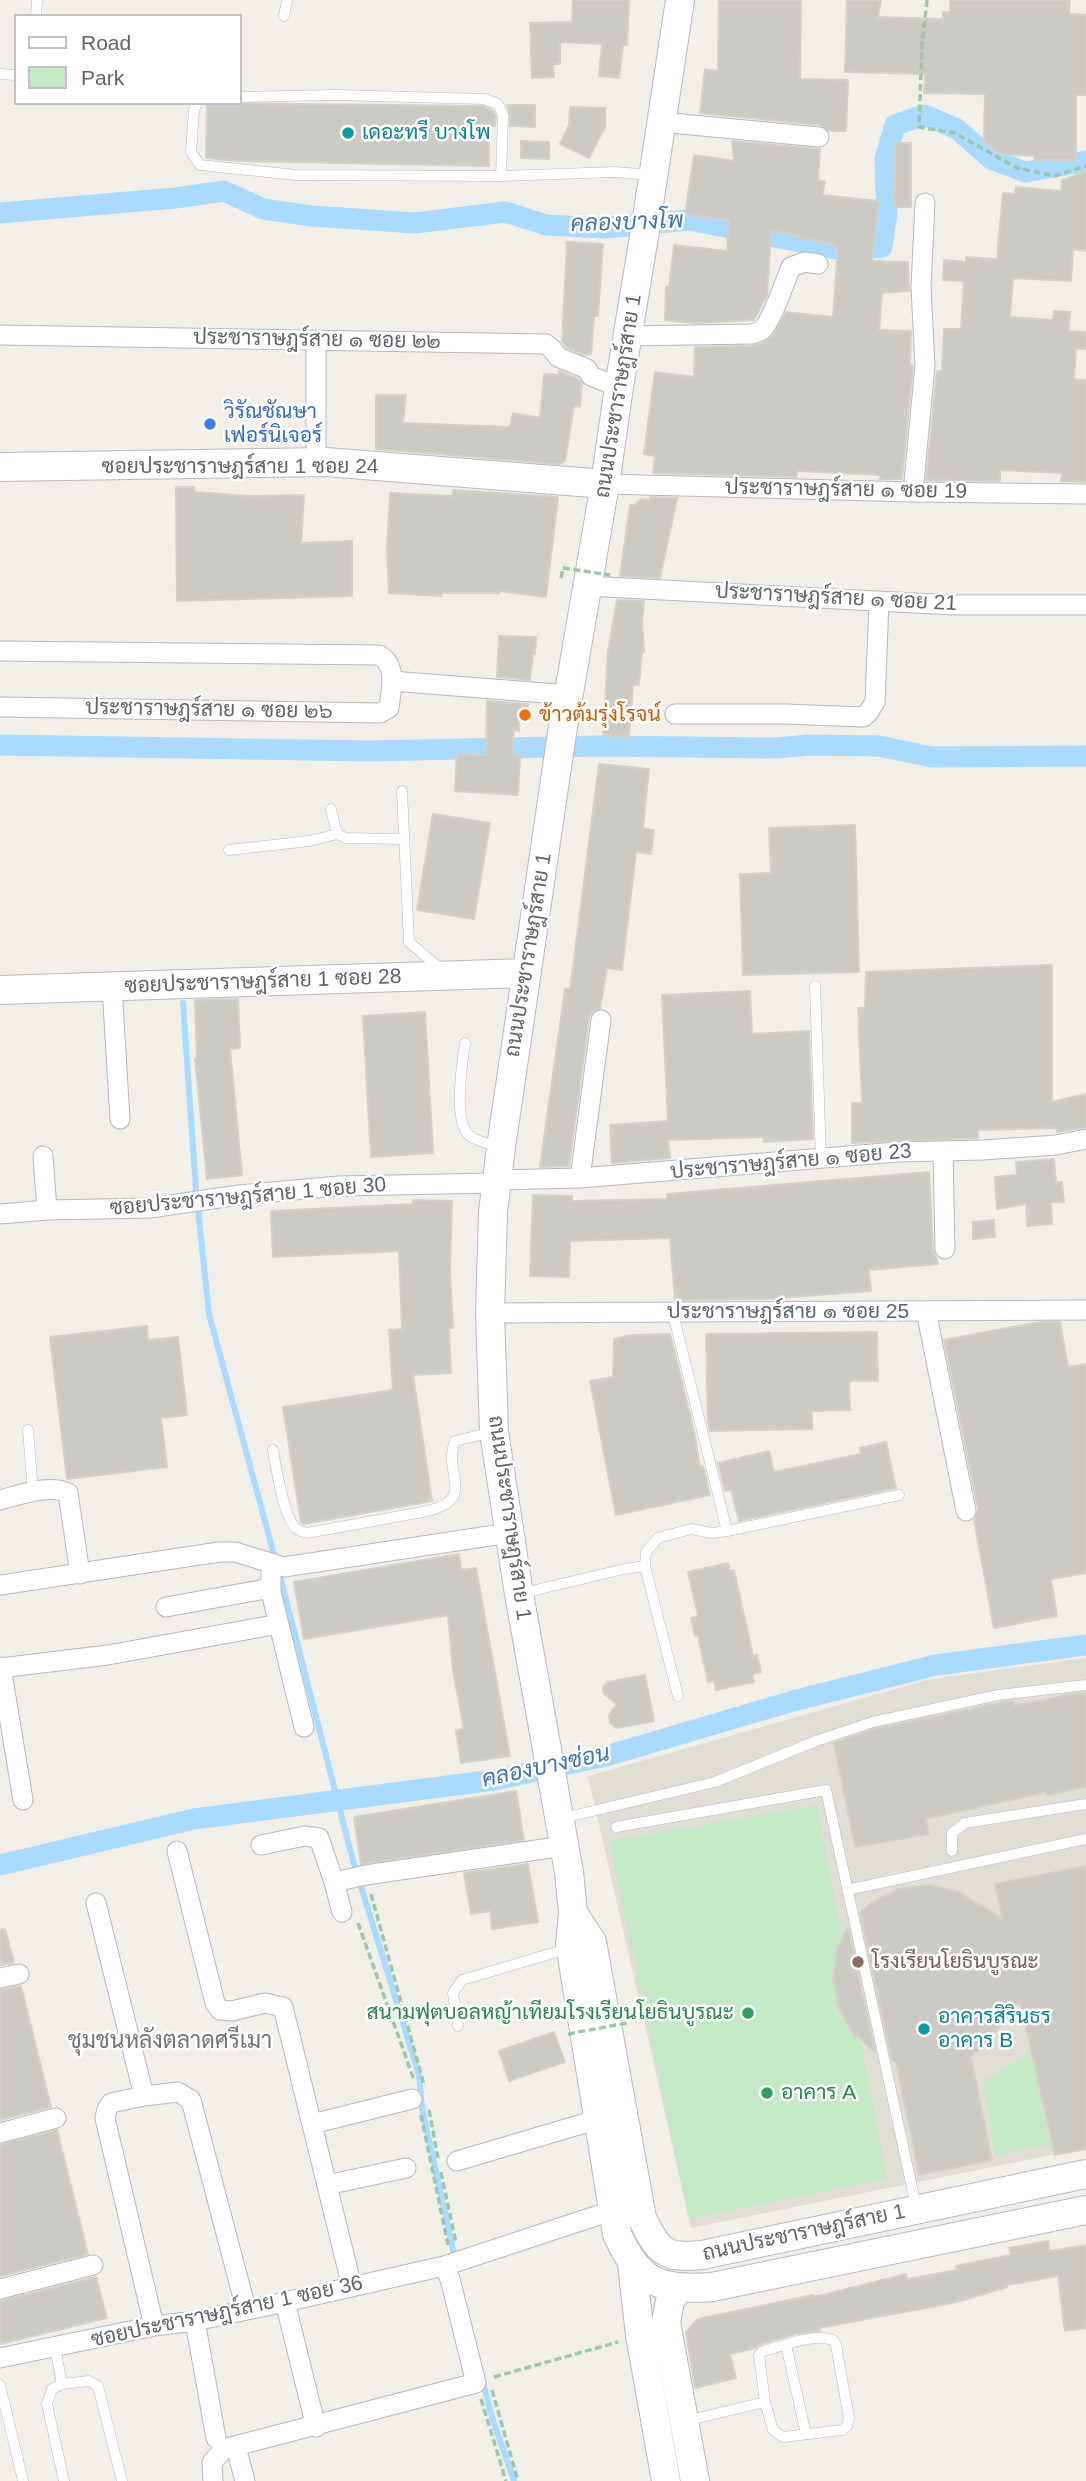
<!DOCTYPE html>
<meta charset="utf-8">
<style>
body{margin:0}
#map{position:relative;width:1086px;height:2481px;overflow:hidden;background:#f1efe8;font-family:Arial,sans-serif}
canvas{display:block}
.legend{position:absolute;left:14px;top:14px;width:228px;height:91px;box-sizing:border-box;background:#fff;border:2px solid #bfc1c3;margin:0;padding:9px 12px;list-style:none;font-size:21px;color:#5f6368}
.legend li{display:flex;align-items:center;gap:14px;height:35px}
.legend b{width:35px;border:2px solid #bfc1c3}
</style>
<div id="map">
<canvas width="1086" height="2481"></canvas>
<ul class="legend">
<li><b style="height:9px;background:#fff"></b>Road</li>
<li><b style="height:19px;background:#c5e8c5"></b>Park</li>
</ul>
</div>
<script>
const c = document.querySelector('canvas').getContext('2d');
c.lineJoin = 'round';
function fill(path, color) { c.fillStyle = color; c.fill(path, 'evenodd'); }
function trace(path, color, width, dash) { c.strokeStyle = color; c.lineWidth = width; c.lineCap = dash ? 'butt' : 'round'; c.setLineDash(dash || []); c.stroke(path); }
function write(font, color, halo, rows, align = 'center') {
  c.font = font + ' Arial,Sarabun,sans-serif'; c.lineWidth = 5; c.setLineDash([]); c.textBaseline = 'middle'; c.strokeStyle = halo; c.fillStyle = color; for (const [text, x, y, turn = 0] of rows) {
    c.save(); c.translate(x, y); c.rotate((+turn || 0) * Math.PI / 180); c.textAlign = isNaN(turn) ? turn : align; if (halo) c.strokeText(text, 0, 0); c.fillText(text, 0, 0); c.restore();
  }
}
const education = new Path2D(`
 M 1086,1658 L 1086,2148 L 691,2228 L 588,1776 L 931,1679 Z`);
const green = new Path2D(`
 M 817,1805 L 887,2179 L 689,2219 L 609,1841 Z
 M 1031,2051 L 1051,2144 L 995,2155 L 983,2082 Z`);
const stream = new Path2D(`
 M 183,1003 L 196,1190 L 209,1314 L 276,1562
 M 279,1572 L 352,1857 L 419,2075 L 422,2108 L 455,2259
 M 482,2379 L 492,2417 L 514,2481`);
const canal = new Path2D(`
 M 0,213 L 175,198 L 224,191 L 263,209 L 312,216 L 415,223 L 505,212 L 546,225 L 604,228 L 689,220 L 841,250 L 882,247 L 887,214 L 885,159 L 895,125 L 924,115 L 957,129 L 991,159 L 1025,172 L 1086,161
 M 0,745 L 370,751 L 598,746 L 777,748 L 808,745 L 879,746 L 931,757 L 1086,756
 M 0,1865 L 194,1819 L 494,1780 L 606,1756 L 793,1701 L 936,1665 L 1086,1645`);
const building = new Path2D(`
 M 573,0 L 629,0 L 627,45 L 623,45 L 619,78 L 599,76 L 602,44 L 560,42 L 560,64 L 553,64 L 554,77 L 532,78 L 530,23 L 572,22 Z
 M 719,0 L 801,0 L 800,79 L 848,80 L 846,131 L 829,131 L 820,125 L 700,113 L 705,69 L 718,71 Z
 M 847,0 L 881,0 L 878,17 L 943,19 L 943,12 L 950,12 L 950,0 L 1070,0 L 1069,14 L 1086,15 L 1086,95 L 1076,95 L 1076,160 L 1034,160 L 1034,156 L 1000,154 L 984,141 L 985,94 L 924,93 L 925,74 L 845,72 Z
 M 207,103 L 484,106 L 492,110 L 496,116 L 495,126 L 489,126 L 489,166 L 238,161 L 206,158 Z
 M 507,105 L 535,105 L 535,127 L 510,126 L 510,115 Z
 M 570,107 L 605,108 L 605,127 L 589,158 L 560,144 L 569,125 Z
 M 521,141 L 549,142 L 549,159 L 521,158 Z
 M 732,141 L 820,149 L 818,180 L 825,182 L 822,195 L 879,201 L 872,261 L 908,262 L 909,291 L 882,293 L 879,330 L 911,331 L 910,364 L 913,366 L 902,479 L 880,479 L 881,475 L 797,471 L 796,477 L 653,473 L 655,456 L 644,454 L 655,372 L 694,377 L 695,347 L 752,346 L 761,344 L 772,337 L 786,312 L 833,317 L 838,246 L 771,230 L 767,295 L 754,320 L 696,323 L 665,320 L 666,287 L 669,287 L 674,245 L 727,251 L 729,221 L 685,214 L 694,155 L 734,161 Z
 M 895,143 L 911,143 L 911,207 L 894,207 Z
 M 1086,171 L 1086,251 L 1073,249 L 1071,281 L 1013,278 L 1010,317 L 1053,320 L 1054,311 L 1070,312 L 1069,331 L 1086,332 L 1086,349 L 1076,349 L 1074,379 L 1086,380 L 1086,482 L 1061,481 L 1062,473 L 1000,470 L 1000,481 L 926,480 L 937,371 L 942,371 L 944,329 L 961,329 L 964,281 L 943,280 L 944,260 L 966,262 L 966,257 L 997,259 L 1003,193 L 1015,194 L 1016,187 L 1061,191 L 1062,180 Z
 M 567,242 L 603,244 L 598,316 L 594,316 L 591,354 L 584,355 L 566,347 L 562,342 Z
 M 559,371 L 578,379 L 582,383 L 580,407 L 574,406 L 565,461 L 560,464 L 376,449 L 376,395 L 406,395 L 403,423 L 510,427 L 513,413 L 540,418 L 544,374 L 559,375 Z
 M 176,487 L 194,487 L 195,492 L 248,496 L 304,495 L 301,543 L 352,541 L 352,596 L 177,601 Z
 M 453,490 L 558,497 L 546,597 L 499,591 L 499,593 L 442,593 L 442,596 L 389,593 L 387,549 L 390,493 L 453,496 Z
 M 650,497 L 677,498 L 660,578 L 620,576 L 630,505 L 635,505 L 641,499 L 650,500 Z
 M 617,600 L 644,601 L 642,621 L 644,652 L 642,651 L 639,685 L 633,685 L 629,737 L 603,735 L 608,651 Z
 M 499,636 L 536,637 L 535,654 L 533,654 L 530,680 L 497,677 Z
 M 487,701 L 528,704 L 528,720 L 519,719 L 519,731 L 514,730 L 512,754 L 518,755 L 520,758 L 518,795 L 455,791 L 457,754 L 486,755 Z
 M 599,764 L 649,769 L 643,828 L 654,830 L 651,854 L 636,852 L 622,970 L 607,968 L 600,1008 L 592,1012 L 589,1018 L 569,1166 L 540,1167 L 565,989 L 570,989 L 575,952 Z
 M 433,814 L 490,823 L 474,919 L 417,910 Z
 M 855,825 L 859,972 L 743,975 L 740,874 L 771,873 L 769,828 Z
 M 1052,965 L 1052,1102 L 1086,1094 L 1086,1127 L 1057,1132 L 1056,1128 L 978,1130 L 978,1138 L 852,1143 L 852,1103 L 862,1103 L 858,1008 L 865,1008 L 866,972 Z
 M 750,991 L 752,1034 L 809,1031 L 813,1139 L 764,1142 L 763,1137 L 668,1140 L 670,1158 L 612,1163 L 610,1125 L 668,1121 L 662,995 Z
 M 238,999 L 240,1048 L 230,1049 L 242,1175 L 207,1179 L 195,1059 L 197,1059 L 195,1000 Z
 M 425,1012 L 433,1153 L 371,1157 L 363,1016 Z
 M 1054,1159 L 1056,1183 L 1062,1182 L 1064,1202 L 1051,1202 L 1052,1224 L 1027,1226 L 1026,1204 L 997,1209 L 995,1177 L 1017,1175 L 1016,1162 Z
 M 929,1172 L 933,1249 L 938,1264 L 869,1270 L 871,1291 L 766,1299 L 675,1300 L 670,1238 L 570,1241 L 569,1277 L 530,1276 L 533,1195 L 572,1196 L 572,1201 L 667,1199 L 667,1194 Z
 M 413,1200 L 452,1201 L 450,1271 L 453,1328 L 449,1328 L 451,1373 L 413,1375 L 432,1501 L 304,1524 L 301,1522 L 283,1407 L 393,1390 L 389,1330 L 402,1329 L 399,1251 L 273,1257 L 271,1211 L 413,1204 Z
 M 994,1220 L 995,1237 L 973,1239 L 973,1222 Z
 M 1040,1322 L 1060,1322 L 1068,1367 L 1086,1364 L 1086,1573 L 1051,1579 L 1057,1616 L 994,1628 L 974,1520 L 978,1509 L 944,1340 Z
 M 147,1326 L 148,1340 L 178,1337 L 187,1415 L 161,1418 L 167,1467 L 67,1479 L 50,1337 Z
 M 877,1332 L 878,1381 L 849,1381 L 850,1410 L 812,1411 L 812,1429 L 710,1431 L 708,1422 L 706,1334 Z
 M 670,1334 L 694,1431 L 700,1467 L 703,1466 L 710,1495 L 616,1515 L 590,1381 L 613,1377 L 614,1339 L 632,1335 Z
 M 886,1442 L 896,1488 L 739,1521 L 731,1490 L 725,1491 L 718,1463 L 769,1451 L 774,1472 L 861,1454 L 860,1448 Z
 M 459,1554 L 461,1570 L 476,1568 L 510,1756 L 461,1763 L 456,1730 L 464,1729 L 453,1671 L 448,1615 L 304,1639 L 294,1582 Z
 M 728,1563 L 730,1571 L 734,1570 L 753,1656 L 757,1655 L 761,1672 L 752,1674 L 754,1682 L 716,1690 L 714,1680 L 708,1682 L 698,1636 L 695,1636 L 691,1618 L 698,1616 L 688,1572 Z
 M 645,1675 L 654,1721 L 616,1728 L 610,1723 L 609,1715 L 617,1704 L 604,1694 L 603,1687 L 608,1682 Z
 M 1086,1692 L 1086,1787 L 1047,1795 L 1046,1792 L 926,1819 L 929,1834 L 855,1847 L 834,1743 L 875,1729 L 988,1705 L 1013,1701 L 1014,1705 Z
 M 516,1791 L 524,1840 L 361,1864 L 354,1817 Z
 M 528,1864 L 538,1922 L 492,1929 L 490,1911 L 471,1914 L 464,1873 Z
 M 1086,1866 L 1086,2149 L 1055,2155 L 1020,2002 L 986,2043 L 971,2056 L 992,2160 L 919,2175 L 896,2062 L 892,2060 L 860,1913 L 872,1902 L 898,1889 L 928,1885 L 957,1891 L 1002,1918 L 995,1884 Z
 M 848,1927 L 875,2052 L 853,2033 L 838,2007 L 833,1978 L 837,1949 Z
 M 5,1929 L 14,1963 L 0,1965 L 0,1930 Z
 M 21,1986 L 51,2107 L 0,2120 L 0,1990 Z
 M 554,2032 L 565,2062 L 509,2081 L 499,2051 Z
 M 57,2130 L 88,2254 L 0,2276 L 0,2145 Z
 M 1048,2241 L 1050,2251 L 1086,2245 L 1086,2328 L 1065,2331 L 1058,2276 L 1007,2285 L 1007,2287 L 957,2302 L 819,2328 L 820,2331 L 796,2334 L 761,2344 L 755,2348 L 730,2354 L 736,2378 L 695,2388 L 686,2332 L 698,2319 L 813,2295 L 814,2297 L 906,2274 L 907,2279 L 957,2270 L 956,2266 L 1011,2255 L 1009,2248 Z
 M 96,2277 L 107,2318 L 0,2344 L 0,2301 Z`);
const path = new Path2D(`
 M 927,0 L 922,46 L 919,127 L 955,133 L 1017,168 L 1055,176 L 1086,166
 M 561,578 L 563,568
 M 371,1894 L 424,2085
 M 358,1923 L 414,2080
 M 429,2110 L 438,2158
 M 421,2115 L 448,2245
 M 441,2172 L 456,2243
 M 494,2377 L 618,2342
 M 492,2390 L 518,2481
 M 481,2399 L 506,2481`);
const lane = new Path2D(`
 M 36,16 L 37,0
 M 284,16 L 287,0
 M 0,74 L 16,75
 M 197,103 L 194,110 L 191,152 L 200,165 L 296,175 L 501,176 L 503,115 L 498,104 L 485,99 L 336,95 L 240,97
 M 501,176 L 615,172 L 651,175
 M 402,791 L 409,942 L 443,971
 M 331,809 L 337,834 L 346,838 L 404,839
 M 229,850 L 309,841 L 337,834
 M 815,986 L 821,1159
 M 465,1043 C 462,1063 453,1121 469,1135 C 477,1142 490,1144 500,1147
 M 673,1314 L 727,1531
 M 28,1430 L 33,1492
 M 273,1450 C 276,1467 284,1520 297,1529 C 300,1531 303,1532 307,1533 L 428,1511 C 478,1497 442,1475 455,1441 L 493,1432
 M 645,1566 L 646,1552 L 658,1538 L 691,1529 L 712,1533 L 727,1531 L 899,1495
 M 523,1593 L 624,1569 L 645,1566 L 678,1696
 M 563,1818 L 715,1782 L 816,1741 L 873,1722 L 998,1695 L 1086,1685
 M 616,1827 L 826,1790 L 916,2206
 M 952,1851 L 952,1833 L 965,1823 L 1086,1804
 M 847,1890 L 1086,1839
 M 458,2026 L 453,1993 L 462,1980 L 570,1948
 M 786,2345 L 806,2434
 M 55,2347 L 62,2384 L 52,2389 L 47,2404 L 64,2481
 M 62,2384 L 89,2381 L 98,2386 L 122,2481
 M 0,2385 L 23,2481
 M 685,2421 L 765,2402 L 773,2430 L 783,2437 L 842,2430 L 847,2426 L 849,2418 L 836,2345 L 833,2340 C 812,2333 784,2346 763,2351 L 759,2355 L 765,2402`);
const street = new Path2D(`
 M 660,122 L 819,137
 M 0,335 L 546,344 L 552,349 L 558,357 L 587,369 L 591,376 L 619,387
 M 627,336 L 752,334 C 755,333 759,332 762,330 C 772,320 785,281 791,267 L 805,262 L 818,264
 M 316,463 L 316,340
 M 605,484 L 913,492 L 1086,494
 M 913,492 L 925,366 L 921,287 L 925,203
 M 586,586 L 954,605 L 1086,605
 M 0,651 L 379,655 C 398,665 391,690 389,708 L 380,713 L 0,707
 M 392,681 L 569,695
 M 675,714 L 785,714 L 863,717 L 868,713 L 875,702 L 879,601
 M 112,987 L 120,1119
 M 943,1151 L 945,1249
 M 43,1156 L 47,1210
 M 580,1178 L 601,1020
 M 496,1180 L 580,1178 L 897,1152 L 983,1150 L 1056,1145 L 1086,1139
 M 0,1214 L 47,1210 L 150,1208 L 239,1195 L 339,1186 L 496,1183
 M 926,1311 L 966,1511
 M 490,1313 L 1086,1310
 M 0,1500 C 20,1495 48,1484 68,1493 L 80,1574
 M 271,1564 L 271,1592 L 304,1727
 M 0,1585 L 219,1552 L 235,1552 L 284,1567 L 509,1533
 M 166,1607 L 271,1588
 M 1,1667 L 23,1800
 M 0,1668 L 108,1655 L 279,1624
 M 261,1845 L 305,1836 L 319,1838 L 334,1882 L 366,1875 L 564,1846
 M 177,1851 L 215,2003 L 220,2010 L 232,2011 L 265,2003 L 283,2007 L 352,2287
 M 334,1882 L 342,1912
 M 96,1903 L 144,2096
 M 0,1978 L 19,1974
 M 312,2124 L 412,2099
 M 0,2133 L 56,2118
 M 457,2161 L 599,2119
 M 327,2185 L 406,2168
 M 0,2289 L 93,2265
 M 285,2302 L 316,2427
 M 195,2321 L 216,2438
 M 154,2326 L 105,2118 L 107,2109 L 111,2103 L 144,2096 L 178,2092 L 191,2100 L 246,2309
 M 0,2358 L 154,2326 L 195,2321 L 285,2302 L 444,2266 L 614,2210
 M 213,2481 L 212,2462 L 224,2449 L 239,2445
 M 245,2481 L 237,2451 L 239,2445 L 476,2383 L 450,2279 L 444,2266`);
const secondary = new Path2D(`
 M 680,0 L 644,237 L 619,387 L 605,484 L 562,733 L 501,1147 L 493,1212 L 490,1313 L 494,1432 L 519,1594 L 569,1872 L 573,1913 L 570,1944 L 617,2234 C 639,2283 660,2291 712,2287 L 1086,2210
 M 0,467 L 326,462 L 605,484
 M 0,990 L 526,973
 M 573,1913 L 592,1942 L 642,2218 C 658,2252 665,2259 702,2255 L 1086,2174
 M 632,2264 L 640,2335 L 666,2481
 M 678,2289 L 670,2301 L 666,2322 L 695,2481`);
const pathBridge = new Path2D(`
 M 563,568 L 610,575
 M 568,2034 L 627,2023`);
const markers = [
 [348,133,7,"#0f9aa8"],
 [210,424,7,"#3f7fe0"],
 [525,715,7,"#e8710a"],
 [858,1962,7,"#8d6e63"],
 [748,2013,7,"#2e9e5b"],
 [924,2029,7,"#0f9aa8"],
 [767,2093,7,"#2e9e5b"]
];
const cultureNames = [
 ["เดอะทรี บางโพ",362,133],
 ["อาคารสิรินธร",938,2017],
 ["อาคาร B",938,2041]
];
const streetNames = [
 ["ประชาราษฎร์สาย ๑ ซอย ๒๒",317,340,1],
 ["ถนนประชาราษฎร์สาย 1",619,396,-81],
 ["ซอยประชาราษฎร์สาย 1 ซอย 24",240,467],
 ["ประชาราษฎร์สาย ๑ ซอย 19",846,490,1],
 ["ประชาราษฎร์สาย ๑ ซอย 21",836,598,3],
 ["ประชาราษฎร์สาย ๑ ซอย ๒๖",209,710,1],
 ["ถนนประชาราษฎร์สาย 1",529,955,-81],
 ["ซอยประชาราษฎร์สาย 1 ซอย 28",263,982,-2],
 ["ประชาราษฎร์สาย ๑ ซอย 23",791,1162,-5],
 ["ซอยประชาราษฎร์สาย 1 ซอย 30",248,1197,-5],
 ["ประชาราษฎร์สาย ๑ ซอย 25",788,1312],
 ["ถนนประชาราษฎร์สาย 1",509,1518,82],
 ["ถนนประชาราษฎร์สาย 1",804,2233,-12],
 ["ซอยประชาราษฎร์สาย 1 ซอย 36",227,2312,-12]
];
const shopNames = [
 ["วิรัณชัณษา",224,412],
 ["เฟอร์นิเจอร์",224,436]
];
const foodNames = [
 ["ข้าวต้มรุ่งโรจน์",539,715]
];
const educationNames = [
 ["โรงเรียนโยธินบูรณะ",872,1962]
];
const leisureNames = [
 ["สนามฟุตบอลหญ้าเทียมโรงเรียนโยธินบูรณะ",734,2013],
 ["อาคาร A",781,2093,"left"]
];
const waterNames = [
 ["คลองบางโพ",627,223,-2],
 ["คลองบางซ่อน",546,1767,-12]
];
const neighbourhoodNames = [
 ["ชุมชนหลังตลาดศรีเมา",170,2042]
];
fill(education, '#e1ded6');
fill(green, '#c5e8c5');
trace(stream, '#aadaff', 6);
trace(canal, '#aadaff', 21);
fill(building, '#cccac5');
trace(building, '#d6d1c6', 2);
trace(lane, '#b5b8bc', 11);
trace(street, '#b5b8bc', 21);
trace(secondary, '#b6babf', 30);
trace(path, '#9cc7a9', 3.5, [7, 3.5]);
trace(lane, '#fff', 10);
trace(street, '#fff', 19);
trace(secondary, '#fff', 28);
trace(pathBridge, '#9cc7a9', 3.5, [7, 3.5]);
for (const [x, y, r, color] of markers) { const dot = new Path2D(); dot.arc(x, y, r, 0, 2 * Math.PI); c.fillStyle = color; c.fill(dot); trace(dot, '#fff', 2.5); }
write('21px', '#0d838f', '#fff', cultureNames, 'left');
write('21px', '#5f6368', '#fff', streetNames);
write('21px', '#366cbe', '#fff', shopNames, 'left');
write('21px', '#c56008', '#fff', foodNames, 'left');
write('21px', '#785e54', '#fff', educationNames, 'left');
write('21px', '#27864d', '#fff', leisureNames, 'right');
write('italic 23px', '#4174aa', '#fff', waterNames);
write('23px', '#70757a', '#fff', neighbourhoodNames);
</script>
